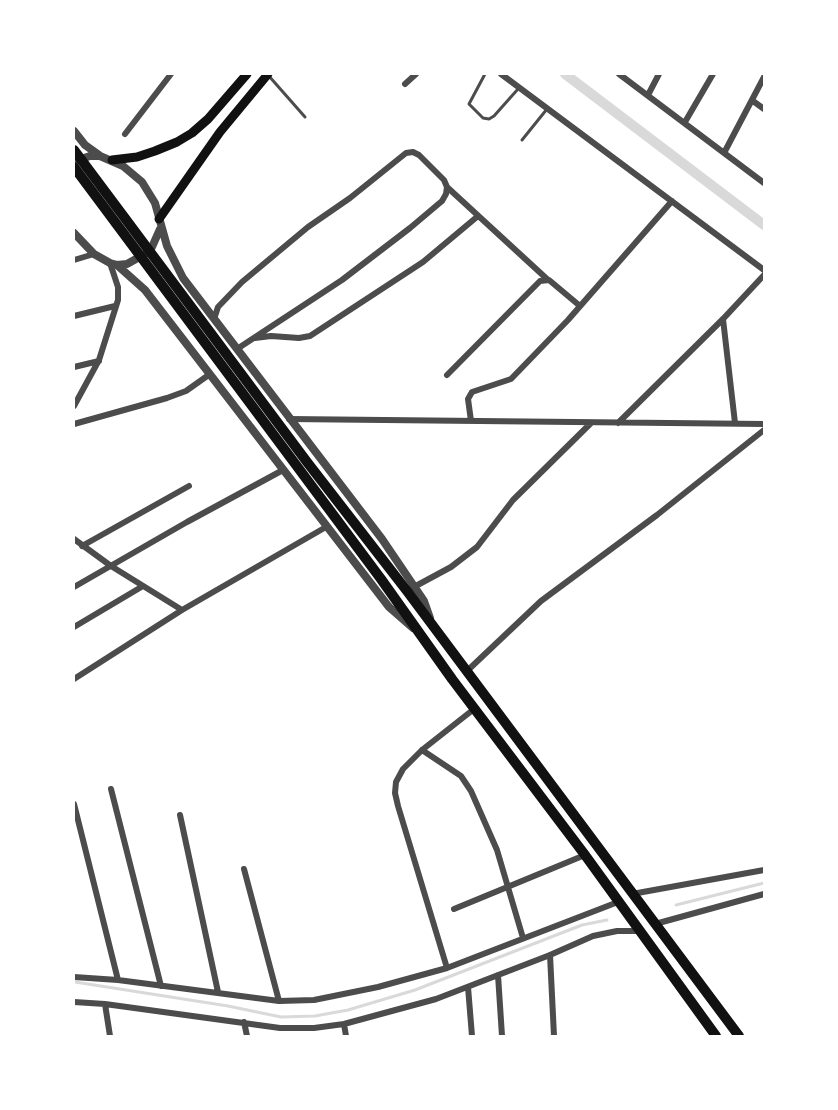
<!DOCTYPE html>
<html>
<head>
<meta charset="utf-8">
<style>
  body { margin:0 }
  #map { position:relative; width:838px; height:1110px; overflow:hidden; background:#fff; font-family:"Archivo Narrow",sans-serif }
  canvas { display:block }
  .frame { position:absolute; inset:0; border:75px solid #fff; pointer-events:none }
</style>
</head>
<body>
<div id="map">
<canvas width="838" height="1110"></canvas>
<div class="frame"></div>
</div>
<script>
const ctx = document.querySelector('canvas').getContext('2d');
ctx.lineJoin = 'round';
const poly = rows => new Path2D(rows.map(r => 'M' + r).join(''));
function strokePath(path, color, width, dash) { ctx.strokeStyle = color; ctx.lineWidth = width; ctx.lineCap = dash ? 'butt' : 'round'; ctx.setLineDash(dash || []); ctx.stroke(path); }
strokePath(poly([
  [676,905,764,883],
  [75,982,228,1006,281,1017,315,1016,348,1010,415,990,582,925,607,920]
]), '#d9d9d9', 3);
strokePath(poly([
  [565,74,764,225]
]), '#d9d9d9', 10);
strokePath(poly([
  [485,74,469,104,483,118,489,119,494,116,518,89],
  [268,75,305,117],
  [522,140,547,109]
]), '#4c4c4c', 3);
strokePath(poly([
  [501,74,764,270],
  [619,74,764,183],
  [405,84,416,74],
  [648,95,659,74],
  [753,101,764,109],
  [685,122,713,74],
  [125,134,171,74],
  [724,153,764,77],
  [447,187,547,279],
  [74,260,94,254],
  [74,316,115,306],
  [214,319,218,307,242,282,308,227,350,198,406,153,413,152,419,155,444,180,447,187,446,194,442,201,410,228,342,280,237,349],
  [723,319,735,423],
  [255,338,271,336,299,338,310,336,423,262,478,216],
  [74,367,99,361],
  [447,375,540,281,549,280,580,306],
  [74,406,99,360,118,300,118,287,110,263],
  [289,419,764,424],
  [471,421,468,399,472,392,511,379,568,320,672,201],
  [618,423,723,319,764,275],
  [74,424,167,398,186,391,210,374],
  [74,539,111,566,182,610],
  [82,546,189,486],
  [74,587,187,522,283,470],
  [412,588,451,567,477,547,513,500,591,423],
  [74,627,143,586],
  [467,671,541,601,657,515,764,430],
  [74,679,182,610,326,527],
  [422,750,461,776,471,791,497,850,523,938],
  [111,789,161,986],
  [74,804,118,980],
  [180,815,218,992],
  [244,869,279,1001],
  [632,894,764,870],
  [454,909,585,855],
  [655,924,764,894],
  [550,955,554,1036],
  [447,968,398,806,395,793,396,782,403,769,422,750,474,709],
  [498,975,502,1036],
  [74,977,118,980,279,1001,314,1000,378,987,447,968,618,902],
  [468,987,472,1036],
  [74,1002,105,1004,280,1028,314,1028,344,1024,436,999,550,955,593,936,617,931,639,931],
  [105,1004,110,1036],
  [244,1022,247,1036],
  [344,1024,346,1036]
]), '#4c4c4c', 6);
strokePath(poly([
  [74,131,85,145,99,155],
  [78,160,90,156,100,156,123,166,142,182,155,203,167,246,183,278,382,539,424,601,430,618],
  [74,233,94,254,110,263,117,265,127,264,145,254,152,247,160,229],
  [117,265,145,290,389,607,413,628]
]), '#4c4c4c', 8);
strokePath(poly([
  [112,160,137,157,155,151,177,142,192,133,208,119,247,74],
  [159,219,220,132,268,74]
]), '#111', 9);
strokePath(poly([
  [74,150,307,462,407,591,739,1036],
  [74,167,381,579,452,679,585,855,716,1036]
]), '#111', 10);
</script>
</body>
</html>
